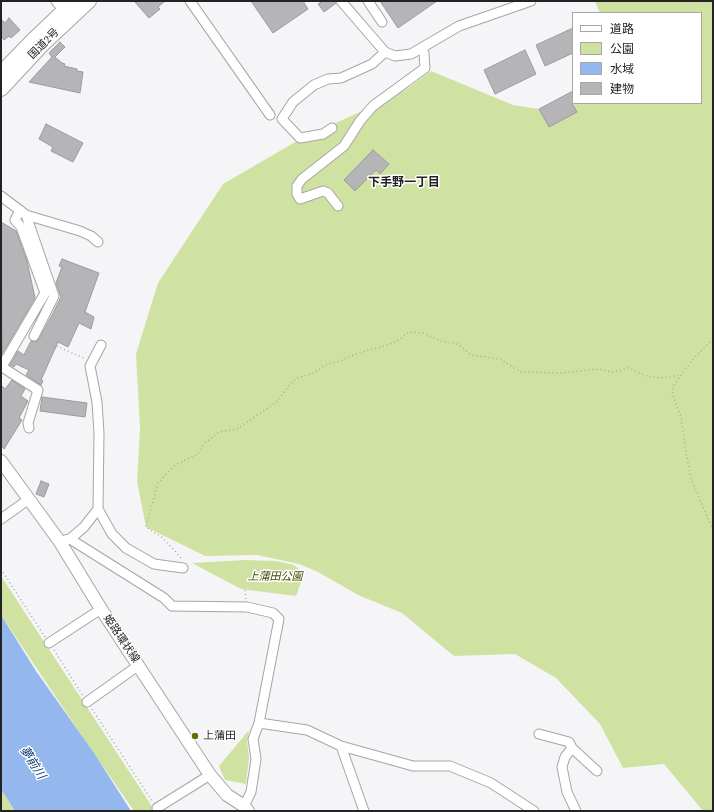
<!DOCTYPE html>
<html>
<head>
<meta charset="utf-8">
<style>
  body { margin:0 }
  #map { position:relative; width:714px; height:812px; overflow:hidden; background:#f5f5f8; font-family:"Source Serif 4","Noto Sans JP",serif }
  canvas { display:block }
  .frame { position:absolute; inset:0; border:2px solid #232325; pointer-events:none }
  .legend { position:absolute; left:572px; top:12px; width:130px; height:92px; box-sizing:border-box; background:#fff; border:1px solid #a7a7a8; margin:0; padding:5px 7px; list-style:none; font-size:12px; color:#232325 }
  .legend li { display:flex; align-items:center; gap:8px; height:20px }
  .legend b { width:20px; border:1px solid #a7a7a8 }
</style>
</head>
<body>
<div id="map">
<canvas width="714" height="812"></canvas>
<div class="frame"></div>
<ul class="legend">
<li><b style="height:5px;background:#fff"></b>道路</li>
<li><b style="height:11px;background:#d0e2a1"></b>公園</li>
<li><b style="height:11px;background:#94b8ee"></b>水域</li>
<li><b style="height:11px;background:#b5b5b8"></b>建物</li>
</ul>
</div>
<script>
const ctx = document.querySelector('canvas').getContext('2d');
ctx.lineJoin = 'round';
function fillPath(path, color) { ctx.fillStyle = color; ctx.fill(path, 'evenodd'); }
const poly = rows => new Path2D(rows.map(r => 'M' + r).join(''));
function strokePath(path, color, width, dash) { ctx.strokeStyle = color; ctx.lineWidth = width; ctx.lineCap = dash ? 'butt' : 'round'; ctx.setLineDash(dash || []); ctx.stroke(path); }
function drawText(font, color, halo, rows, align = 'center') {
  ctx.font = font + ' "Source Serif 4","Noto Sans JP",serif'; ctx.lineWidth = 3; ctx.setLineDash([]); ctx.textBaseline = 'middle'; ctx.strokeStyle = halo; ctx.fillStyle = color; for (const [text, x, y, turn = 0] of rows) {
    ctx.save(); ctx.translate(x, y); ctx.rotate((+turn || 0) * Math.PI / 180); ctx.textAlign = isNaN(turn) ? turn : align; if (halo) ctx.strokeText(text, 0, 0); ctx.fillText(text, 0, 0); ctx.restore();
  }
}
fillPath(poly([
  [595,1,713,1,713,811,703,811,664,764,623,768,600,724,556,678,515,654,454,656,402,613,358,595,318,572,299,564,257,555,205,556,146,527,137,481,140,428,136,354,158,283,223,184,297,141,366,109,390,99,411,86,431,71,513,105,566,113,576,103,701,103,701,13,600,13],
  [245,560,276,561,294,565,304,574,296,596,241,589,192,563],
  [1,576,155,811,134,811,88,745,1,615],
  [249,730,247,740,249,758,246,784,225,780,219,766],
  [1,789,3,792,15,811,1,811]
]), '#d0e2a1');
fillPath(poly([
  [1,615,36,671,94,753,131,811,15,811,1,789]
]), '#94b8ee');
const building = poly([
  [134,1,165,1,158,7,160,9,149,18,134,1],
  [251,1,303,1,308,9,273,33,251,1],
  [323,1,335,1,336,3,324,12,318,4,323,1],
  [380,1,437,1,398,28,380,1],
  [9,18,20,30,11,38,9,36,4,40,1,36,1,19,5,23,9,18],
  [573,28,573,53,545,66,536,45,573,28],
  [60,42,65,47,55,57,62,63,65,64,64,66,77,69,77,71,83,72,80,93,29,82,52,57,49,53,60,42],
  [525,50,536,74,495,94,484,70,525,50],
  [573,91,573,105,577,112,549,127,539,109,573,91],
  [46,124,83,143,73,162,51,151,53,147,39,139,46,124],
  [373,150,389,164,380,174,376,170,355,191,344,180,373,150],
  [1,222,16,231,27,261,35,298,2,354,1,222],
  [62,259,99,273,85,312,94,317,91,329,79,323,68,347,58,342,41,380,43,381,41,385,26,375,29,370,16,364,14,367,10,365,18,351,24,355,31,341,36,342,39,339,51,317,61,297,56,283,62,267,59,266,62,259],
  [12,380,25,389,21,396,28,401,19,418,22,420,4,449,1,445,1,385,5,389,12,380],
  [42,397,87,403,85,417,40,411,42,397],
  [41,481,49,484,44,497,36,494,41,481]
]);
fillPath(building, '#b5b5b8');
strokePath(building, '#9b9b9e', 1);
const minor = poly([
  [56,1,63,10],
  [190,1,270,115],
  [341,1,385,52,395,56,411,54,459,26,531,1],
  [368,1,382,22],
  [332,128,323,134,300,138,282,119,293,102,314,85,328,79,341,78,372,64,385,52],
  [1,196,26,215,80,231,91,236,98,242],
  [338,206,328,193,323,191,300,199,297,194,297,186,302,179,344,146,360,121,373,106,425,68,424,53,422,48],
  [26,215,54,296,34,336],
  [2,367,38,390,28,423,29,428],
  [1,368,45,293,21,227,15,220,20,210],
  [98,509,112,534,126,548,154,564,183,568],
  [1,519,29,499],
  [70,539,164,598,172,606,247,607,273,613,279,619,259,723,253,739,256,759,251,792,244,806],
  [65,540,70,539,84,527,98,509,99,433,97,402,90,366,101,345],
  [49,643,101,609],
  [87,702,139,665],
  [259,723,307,730,341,746,413,766,450,766,491,783,534,811],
  [539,734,569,742,572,748],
  [341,746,364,811],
  [157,808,210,775],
  [576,811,567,792,562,767,565,757,572,748,597,771]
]);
const major = poly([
  [1,461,60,542,101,609,210,775,227,795,244,806,248,811]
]);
const highway = poly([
  [1,73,33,40,74,1],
  [1,89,42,45,89,1]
]);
strokePath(minor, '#a5a5a8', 11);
strokePath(major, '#a5a5a8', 14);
strokePath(highway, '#a5a5a8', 16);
strokePath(poly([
  [713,339,693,359,674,385,672,392,681,417,686,452,691,479,713,530],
  [42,340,84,358],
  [181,558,163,538,146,527,158,483,175,465,198,454,205,443,219,432,237,429,278,401,289,385,297,378,314,373,325,365,340,361,361,352,378,348,396,342,409,332,423,333,440,341,458,344,471,355,500,359,521,372,560,373,599,369,613,372,628,368,647,376,663,378,681,375],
  [1,569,45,637],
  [245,590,246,599],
  [54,650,83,696],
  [92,709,152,801]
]), '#a9a9ac', 1.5, [1, 3]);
strokePath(minor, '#fff', 9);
strokePath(major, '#fff', 12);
strokePath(highway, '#fff', 14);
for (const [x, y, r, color] of [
  [195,736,4,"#6d6800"]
]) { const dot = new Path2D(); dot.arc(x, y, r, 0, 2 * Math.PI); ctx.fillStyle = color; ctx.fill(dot); strokePath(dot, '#fff', 1.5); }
drawText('11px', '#232325', '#fff', [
  ["国道2号",44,44,-45],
  ["姫路環状線",121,639,56]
]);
drawText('italic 11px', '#3f4c00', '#fff', [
  ["上蒲田公園",275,577]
]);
drawText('11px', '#232325', '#fff', [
  ["上蒲田",203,736]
], 'left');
drawText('bold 12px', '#232325', '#fff', [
  ["下手野一丁目",404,183]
]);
drawText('italic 12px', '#063473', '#fff', [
  ["夢前川",32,763,57]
]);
</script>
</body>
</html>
